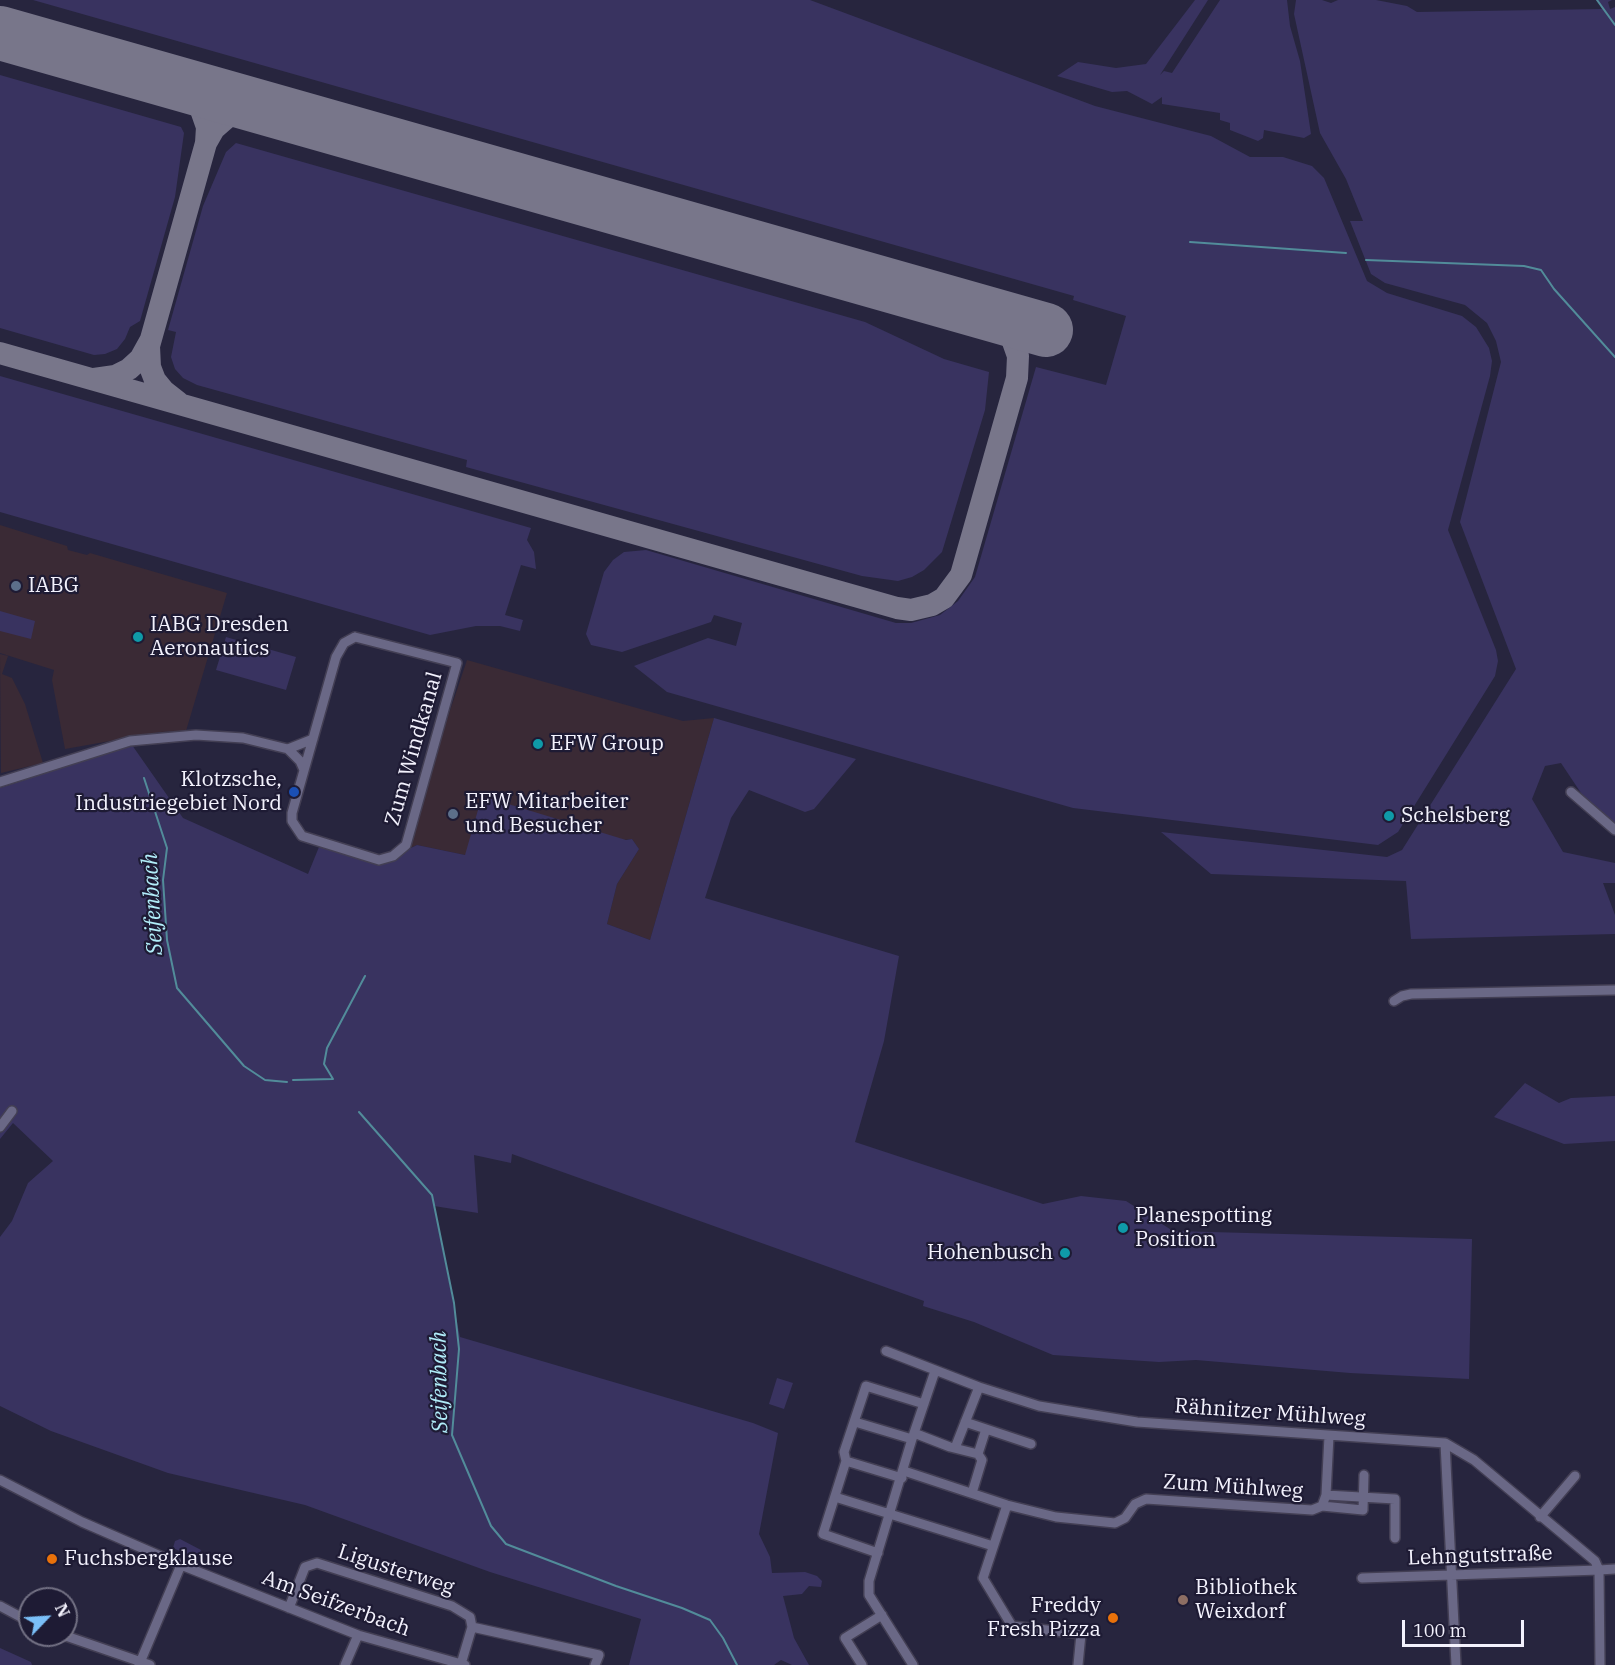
<!DOCTYPE html>
<html>
<head>
<meta charset="utf-8">
<style>
  body { margin:0 }
  #map { position:relative; width:1615px; height:1665px; overflow:hidden; background:#27253e; font-family:"IBM Plex Serif",serif }
  canvas { display:block }
  .north { position:absolute; left:18px; top:1587px; width:60px; height:60px; box-sizing:border-box; background:#1e1b34; border:2px solid #737184; border-radius:50%; rotate:65deg; font-size:16px; font-weight:700; line-height:24px; text-align:center; color:#f3f2fd }
  .north::after { content:''; display:block; margin:auto; width:21px; height:27px; background:#7abff8; clip-path:polygon(50% 0,100% 100%,50% 72%,0 100%) }
  .scale { position:absolute; left:1402px; top:1620px; width:122px; height:27px; box-sizing:border-box; border:3px solid #f3f2fd; border-top:0; padding-left:8px; font-size:18px; line-height:21px; white-space:nowrap; color:#f3f2fd; -webkit-text-stroke:4px #1e1b34; paint-order:stroke }
</style>
</head>
<body>
<div id="map">
<canvas width="1615" height="1665"></canvas>
<div class="north">N</div>
<div class="scale">100 m</div>
</div>
<script>
const ctx = document.querySelector('canvas').getContext('2d');
ctx.lineJoin = 'round';
function fillPath(path, color) { ctx.fillStyle = color; ctx.fill(path, 'evenodd'); }
const poly = rows => new Path2D(rows.map(r => 'M' + r).join(''));
function strokePath(path, color, width, dash) { ctx.strokeStyle = color; ctx.lineWidth = width; ctx.lineCap = dash ? 'butt' : 'round'; ctx.setLineDash(dash || []); ctx.stroke(path); }
function drawText(font, color, halo, rows, align = 'center') {
  ctx.font = font + ' "IBM Plex Serif",serif'; ctx.lineWidth = 4.5; ctx.setLineDash([]); ctx.textBaseline = 'middle'; ctx.strokeStyle = halo; ctx.fillStyle = color; for (const [text, x, y, turn = 0] of rows) {
    ctx.save(); ctx.translate(x, y); ctx.rotate((+turn || 0) * Math.PI / 180); ctx.textAlign = isNaN(turn) ? turn : align; if (halo) ctx.strokeText(text, 0, 0); ctx.fillText(text, 0, 0); ctx.restore();
  }
}
fillPath(poly([
  [0,525,67,546,68,550,87,555,90,553,227,593,186,731,161,732,65,749,52,680,54,670,0,653],
  [0,654,8,656,2,674,12,678,25,704,43,763,1,773],
  [467,660,683,721,714,718,650,940,607,924,617,884,639,849,632,839,465,855,417,845,410,848,428,776]
]), '#3a2a35');
fillPath(poly([
  [33,0,810,0,1095,106,1211,136,1250,157,1283,157,1312,166,1324,178,1367,281,1387,293,1462,316,1476,327,1489,348,1492,361,1490,376,1448,530,1496,650,1498,661,1495,676,1398,832,1378,845,1073,808,667,692,634,666,708,638,736,646,742,623,714,615,711,622,622,652,591,645,586,634,604,572,613,560,624,552,646,550,896,623,911,623,940,615,958,601,975,577,1036,367,1106,385,1126,316,1073,300,1074,296],
  [1195,0,1208,0,1160,75,1164,71,1172,73,1220,0,1287,0,1290,26,1300,61,1311,134,1304,138,1264,130,1263,138,1258,141,1230,130,1230,123,1220,120,1220,113,1162,104,1162,97,1152,104,1127,91,1112,92,1057,76,1078,62,1116,68,1146,64],
  [1322,0,1331,3,1338,0,1376,0,1407,6,1417,12,1602,9,1597,0,1612,0,1608,2,1610,9,1615,7,1615,826,1587,802,1561,763,1545,766,1532,799,1563,852,1615,863,1615,883,1603,883,1615,915,1615,934,1411,939,1406,881,1211,874,1161,832,1387,857,1402,850,1516,669,1460,522,1501,362,1496,341,1487,323,1465,305,1385,283,1371,274,1350,221,1363,221,1346,179,1320,133,1294,14,1296,0],
  [0,75,181,127,184,133,175,197,140,321,130,327,125,339,117,349,105,354,94,355,0,328],
  [236,143,865,322,944,359,989,372,985,410,942,552,924,570,912,577,898,581,862,576,466,467,467,460,197,385,183,378,175,369,171,357,176,332,168,330,203,206,226,152],
  [0,376,531,528,527,540,534,552,536,569,521,565,505,615,523,620,520,631,500,626,476,626,430,635,0,512],
  [0,611,35,621,31,639,0,631],
  [226,637,296,657,286,690,216,670],
  [714,718,856,759,814,809,805,812,749,790,731,818,705,898,899,956,884,1041,855,1142,1043,1204,1081,1196,1126,1201,1173,1231,1472,1239,1469,1379,1350,1373,1196,1360,1159,1362,1053,1355,974,1322,923,1306,924,1301,512,1154,511,1163,474,1155,478,1213,434,1206,460,1337,753,1423,778,1433,759,1534,770,1557,772,1573,805,1572,817,1576,822,1581,821,1587,809,1586,802,1594,783,1596,794,1638,809,1665,792,1665,781,1660,774,1665,629,1665,641,1619,490,1572,305,1505,168,1473,51,1431,0,1406,0,1237,12,1221,28,1183,53,1161,13,1123,0,1139,0,788,132,745,183,818,308,874,319,847,378,864,417,845,465,855,482,796,626,840,632,839,639,849,617,884,607,924,650,940],
  [1525,1083,1559,1103,1571,1098,1615,1096,1615,1141,1564,1144,1494,1117],
  [777,1378,793,1383,784,1409,769,1404],
  [180,1539,201,1550,196,1564,182,1558,184,1553,173,1548,175,1541],
  [0,1648,31,1662,32,1665,0,1665]
]), '#393360');
strokePath(poly([
  [1597,0,1615,25],
  [1190,242,1346,253],
  [1366,260,1524,266,1541,270,1554,289,1615,357],
  [144,778,167,848,163,880,167,940,177,988,244,1066,265,1080,287,1082],
  [293,1080,333,1079,324,1064,327,1048,365,976],
  [359,1112,432,1195,454,1303,459,1349,452,1435,491,1526,506,1544,616,1586,682,1608,710,1620,723,1638,737,1665]
]), '#528c9a', 2);
strokePath(poly([
  [170,81,187,91,200,107,207,127,206,143],
  [0,353,897,608,911,610,932,605,944,598,961,575,1017,378,1018,356,1012,339,998,321,981,312],
  [94,379,115,376,129,369,140,359,150,341],
  [178,402,164,391,155,380,150,367,149,346,206,143,214,129,230,115,250,109,269,109]
]), '#78768a', 22);
strokePath(poly([
  [0,33,1046,330]
]), '#78768a', 54);
const minor = poly([
  [355,637,457,663,406,845,393,856,379,860,302,836,292,821,292,813,336,657,344,643,355,637],
  [288,749,313,739],
  [0,782,130,741,196,735,243,738,288,749,300,761,304,770],
  [1571,792,1615,830],
  [1394,1001,1402,996,1411,994,1615,990],
  [0,1127,12,1111],
  [886,1351,979,1387,1039,1406,1137,1422,1445,1443,1474,1460,1595,1561,1599,1570,1615,1569],
  [855,1422,912,1439],
  [965,1422,1031,1444],
  [914,1433,950,1447,978,1454],
  [1445,1443,1456,1665],
  [955,1448,979,1387],
  [846,1461,902,1478],
  [904,1471,1007,1505,1056,1517,1115,1523,1125,1518,1135,1504,1146,1499,1312,1510,1322,1506,1326,1495,1329,1436],
  [0,1480,82,1522,181,1565,358,1635,465,1665],
  [972,1493,982,1460,978,1454,986,1429],
  [1326,1495,1395,1499,1395,1538],
  [835,1497,993,1546],
  [1007,1505,983,1578,1012,1626,1081,1634,1078,1665],
  [1322,1506,1363,1510,1364,1475],
  [1540,1517,1575,1476],
  [878,1553,823,1534,846,1461,844,1452,866,1386,924,1404],
  [1362,1578,1599,1570,1600,1665],
  [0,1606,30,1622],
  [289,1608,305,1567,317,1563,452,1606,470,1617,472,1627,461,1664],
  [472,1627,599,1655,595,1665],
  [63,1635,150,1665],
  [139,1665,181,1565],
  [345,1665,358,1635],
  [862,1665,845,1638,882,1615],
  [913,1665,869,1595,869,1581,912,1439,935,1371]
]);
strokePath(minor, '#433f54', 12);
strokePath(minor, '#6a6886', 9);
for (const [x, y, r, color] of [
  [16,586,6,"#5c6f8a"],
  [138,637,6,"#0f9aa8"],
  [538,744,6,"#0f9aa8"],
  [294,792,6,"#1a4fb4"],
  [453,814,6,"#5c6f8a"],
  [1389,816,6,"#0f9aa8"],
  [1123,1228,6,"#0f9aa8"],
  [1065,1253,6,"#0f9aa8"],
  [52,1559,6,"#e8710a"],
  [1183,1600,6,"#8d6e63"],
  [1113,1618,6,"#e8710a"]
]) { const dot = new Path2D(); dot.arc(x, y, r, 0, 2 * Math.PI); ctx.fillStyle = color; ctx.fill(dot); strokePath(dot, '#1e1b34', 2); }
drawText('21px', '#f3f2fd', '#1e1b34', [
  ["IABG",28,586],
  ["IABG Dresden",150,625],
  ["Aeronautics",150,649],
  ["EFW Group",550,744],
  ["Klotzsche,",282,780,"right"],
  ["Industriegebiet Nord",282,804,"right"],
  ["EFW Mitarbeiter",465,802],
  ["und Besucher",465,826],
  ["Schelsberg",1401,816],
  ["Planespotting",1135,1216],
  ["Position",1135,1240],
  ["Hohenbusch",1053,1253,"right"],
  ["Fuchsbergklause",64,1559],
  ["Bibliothek",1195,1588],
  ["Weixdorf",1195,1612],
  ["Freddy",1101,1606,"right"],
  ["Fresh Pizza",1101,1630,"right"]
], 'left');
drawText('21px', '#f3f2fd', '#1e1b34', [
  ["Zum Windkanal",414,749,-74],
  ["Rähnitzer Mühlweg",1270,1413,4],
  ["Zum Mühlweg",1233,1487,4],
  ["Lehngutstraße",1480,1556,-2],
  ["Ligusterweg",396,1570,18],
  ["Am Seifzerbach",336,1604,20]
]);
drawText('italic 22px', '#b1edf9', '#1e1b34', [
  ["Seifenbach",153,904,-93],
  ["Seifenbach",440,1382,-91]
]);
</script>
</body>
</html>
